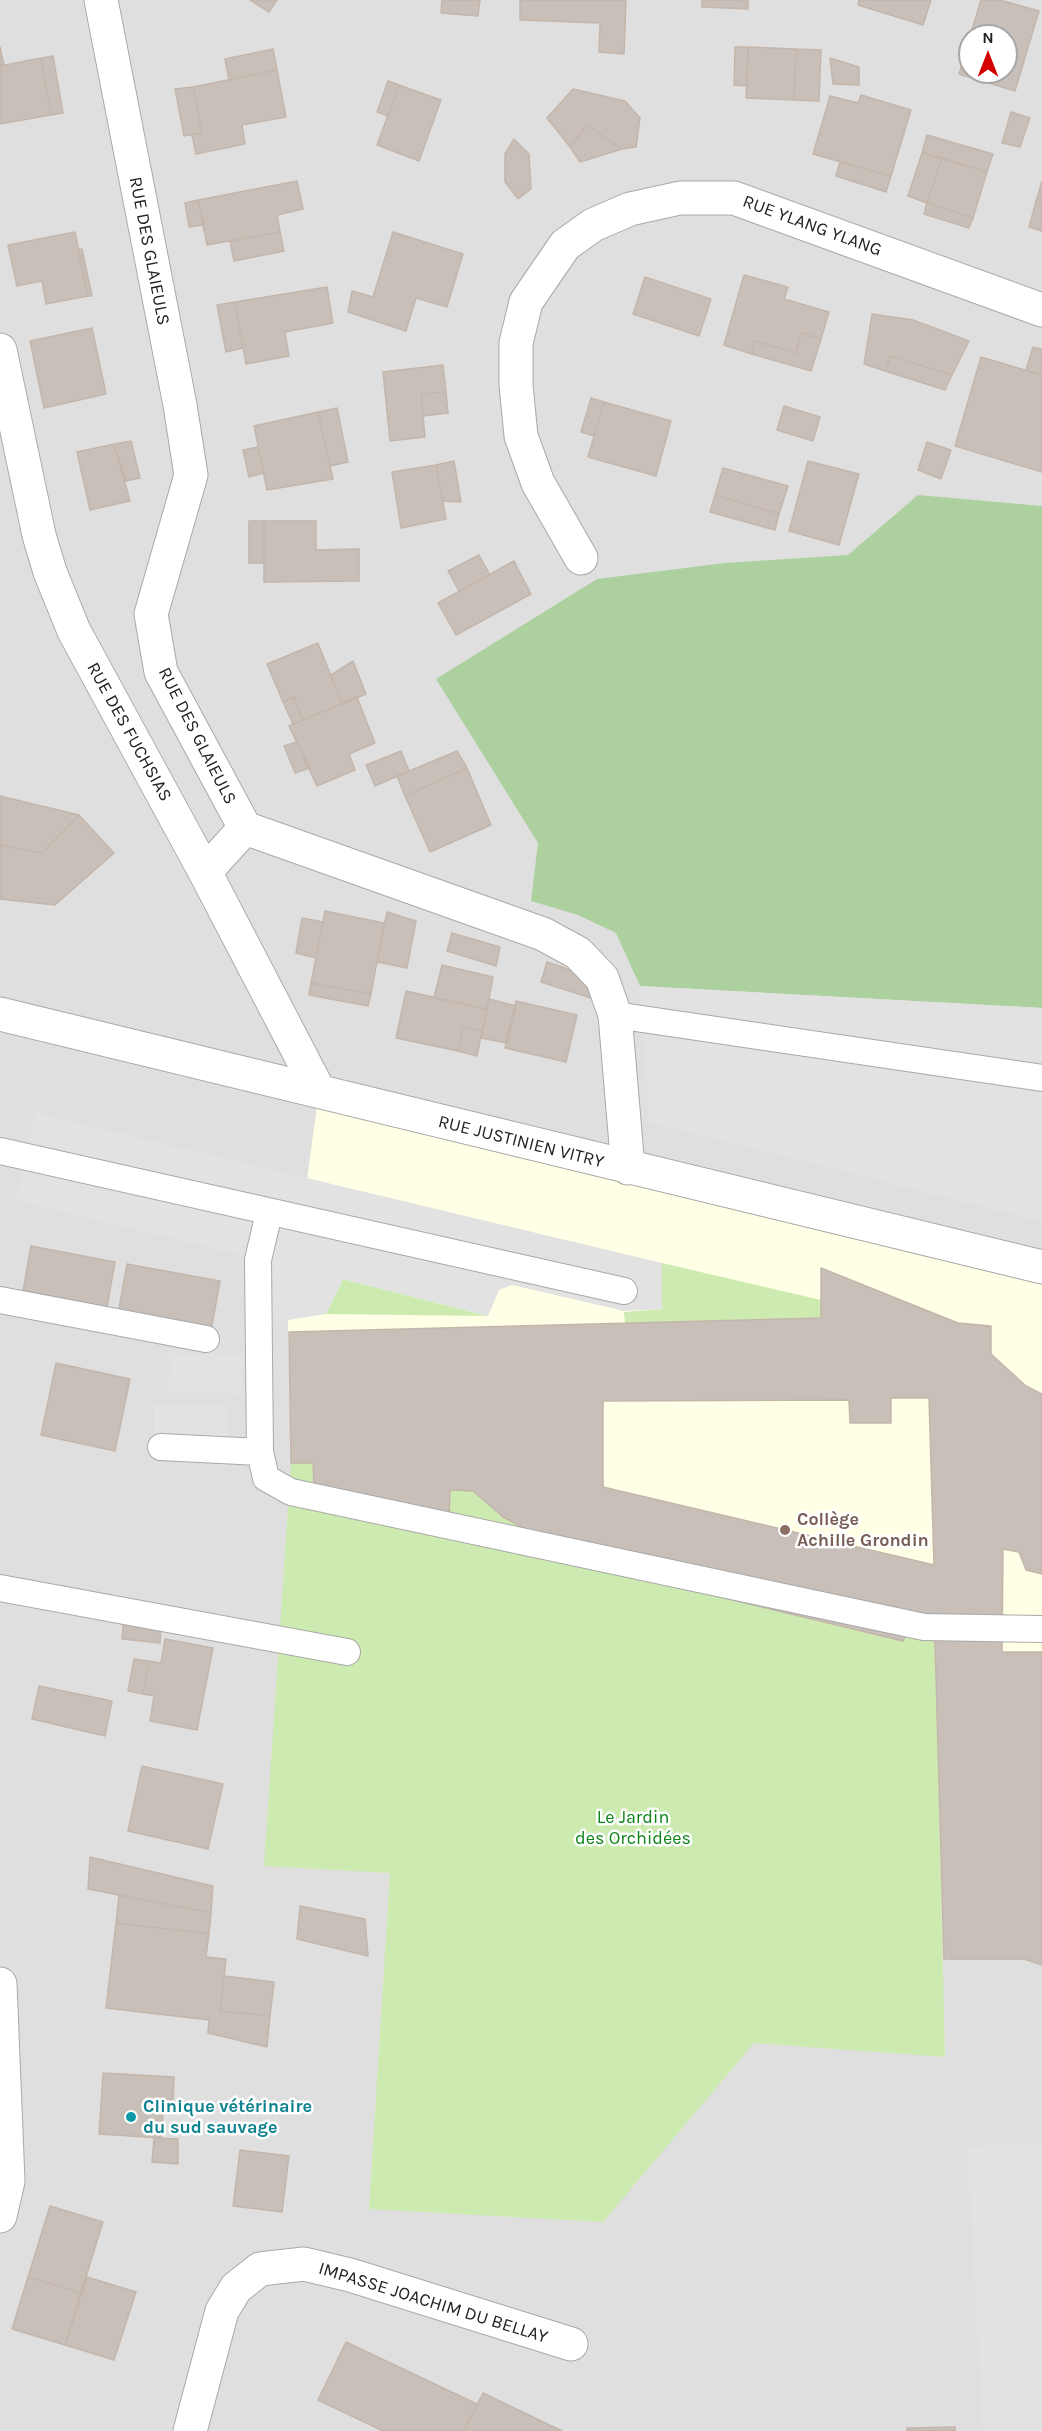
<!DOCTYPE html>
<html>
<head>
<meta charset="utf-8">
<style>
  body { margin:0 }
  #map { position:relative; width:1042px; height:2431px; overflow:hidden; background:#f2efe9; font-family:Karla,sans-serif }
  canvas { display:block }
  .north { position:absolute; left:958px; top:24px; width:60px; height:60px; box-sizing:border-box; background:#fff; border:2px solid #a7a7a7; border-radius:50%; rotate:0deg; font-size:16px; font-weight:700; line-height:24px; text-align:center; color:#222 }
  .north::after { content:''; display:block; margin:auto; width:21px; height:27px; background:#d40000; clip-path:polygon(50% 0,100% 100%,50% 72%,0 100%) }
</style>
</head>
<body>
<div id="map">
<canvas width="1042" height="2431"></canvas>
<div class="north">N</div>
</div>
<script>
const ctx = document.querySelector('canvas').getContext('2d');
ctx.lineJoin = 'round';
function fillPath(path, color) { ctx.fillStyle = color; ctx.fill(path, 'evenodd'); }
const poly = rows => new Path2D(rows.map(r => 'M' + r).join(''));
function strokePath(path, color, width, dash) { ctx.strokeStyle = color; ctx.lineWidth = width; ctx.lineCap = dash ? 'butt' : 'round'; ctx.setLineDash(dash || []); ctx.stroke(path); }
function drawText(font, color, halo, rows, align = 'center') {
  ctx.font = font + ' Karla,sans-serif'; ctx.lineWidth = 5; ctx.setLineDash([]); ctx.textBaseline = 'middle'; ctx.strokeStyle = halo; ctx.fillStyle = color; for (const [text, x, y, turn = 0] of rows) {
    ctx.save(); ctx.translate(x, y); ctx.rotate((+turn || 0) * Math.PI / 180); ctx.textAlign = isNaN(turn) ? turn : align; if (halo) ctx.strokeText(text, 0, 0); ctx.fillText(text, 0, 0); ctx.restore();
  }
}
fillPath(poly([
  [0,0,1042,0,1042,2431,0,2431],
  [970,36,1006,36,1006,72,970,72]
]), '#e0dfdf');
fillPath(poly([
  [319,1091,1042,1267,1042,1965,1024,1959,944,1959,935,1641,908,1632,903,1641,600,1568,503,1517,473,1491,449,1519,314,1485,313,1463,291,1463,288,1320]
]), '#ffffe5');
fillPath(poly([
  [662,1263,821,1300,821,1318,625,1323,624,1312,662,1309],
  [343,1279,488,1316,326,1314],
  [291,1463,313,1463,314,1485,449,1519,450,1490,473,1491,503,1517,547,1541,903,1641,907,1632,935,1641,945,2057,754,2043,603,2222,369,2209,390,1873,264,1866]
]), '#cdebb0');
fillPath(poly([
  [918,495,1042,506,1042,1008,640,986,616,933,578,915,531,901,538,843,436,679,597,579,725,563,848,555]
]), '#add19e');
fillPath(poly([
  [640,986,1042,1008,1042,1222,649,1122],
  [35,1113,662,1263,662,1309,624,1311,512,1285,499,1290,488,1316,343,1279,326,1314,288,1320,247,1320,245,1256,15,1200],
  [170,1354,242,1355,242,1394,169,1392],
  [154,1405,227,1406,226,1438,154,1437],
  [1042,2144,1042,2431,983,2431,967,2146]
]), '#e2e2e2');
const building = poly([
  [250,0,277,0,269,12,250,0],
  [442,0,480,0,478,16,441,13,442,0],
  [520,0,626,0,624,54,599,52,600,23,520,20,520,0],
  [702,0,748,0,748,9,702,7,702,0],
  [859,0,931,0,923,25,858,5,859,0],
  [981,0,1000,0,1039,11,1015,91,959,74,970,37,970,72,1006,72,1006,36,970,36,981,0],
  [0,47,4,65,0,66,0,47],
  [735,47,748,47,747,86,734,85,735,47],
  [748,47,796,49,794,100,746,98,748,47],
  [273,49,277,70,229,80,225,59,273,49],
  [796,49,821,50,819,101,794,100,796,49],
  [53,56,63,113,51,115,41,58,53,56],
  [41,58,51,115,0,124,0,66,41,58],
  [830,58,859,67,859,85,833,84,830,58],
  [277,70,286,117,242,125,245,144,196,154,192,135,202,133,193,87,277,70],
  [388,81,399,85,388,116,377,112,388,81],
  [399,85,441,100,419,161,377,145,399,85],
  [193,87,202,133,184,136,175,89,193,87],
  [573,89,625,101,640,118,636,147,622,149,587,125,570,147,547,118,573,89],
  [861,95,911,110,891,176,813,154,830,96,858,103,861,95],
  [1011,112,1030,118,1020,147,1002,143,1011,112],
  [587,125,622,149,580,162,570,147,587,125],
  [927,135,993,154,987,172,922,153,927,135],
  [514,139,529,154,531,189,518,199,505,182,505,154,514,139],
  [922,153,942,158,927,203,908,196,922,153],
  [942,158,987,172,973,218,927,203,942,158],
  [840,162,891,176,886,192,836,176,840,162],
  [297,181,303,209,277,215,280,232,207,245,198,200,297,181],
  [1042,181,1042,199,1037,198,1042,181],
  [1037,198,1042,199,1042,231,1029,227,1037,198],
  [198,200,204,225,189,227,185,203,198,200],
  [927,203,973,218,969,228,924,214,927,203],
  [75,232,88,296,46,304,42,281,17,286,8,245,75,232],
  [280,232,284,251,234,261,230,241,280,232],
  [393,232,463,254,447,307,416,298,406,331,348,312,352,291,373,297,393,232],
  [82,249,92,296,88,296,78,250,82,249],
  [744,275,788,287,784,299,829,312,821,339,801,333,796,353,755,341,752,354,724,345,744,275],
  [645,277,711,299,699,336,633,314,645,277],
  [327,287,333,323,285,332,289,356,246,364,235,302,327,287],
  [235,302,243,348,226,352,217,305,235,302],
  [872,314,913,320,969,341,952,375,891,356,885,371,864,364,872,314],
  [92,328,106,394,44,408,30,341,92,328],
  [801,333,821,339,811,371,752,354,755,341,796,353,801,333],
  [1033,347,1042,349,1042,375,1026,370,1033,347],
  [891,356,952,375,945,390,885,371,891,356],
  [981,357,1042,375,1042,472,955,446,981,357],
  [443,365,446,392,421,394,425,437,390,441,383,372,443,365],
  [446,392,448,413,423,416,421,394,446,392],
  [591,398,604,402,594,436,581,432,591,398],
  [604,402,671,421,656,476,588,457,604,402],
  [784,406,820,417,813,441,777,430,784,406],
  [337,408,348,462,330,466,318,412,337,408],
  [318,412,333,479,267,490,254,426,318,412],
  [131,441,140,478,126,481,114,444,131,441],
  [927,442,951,450,941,479,918,470,927,442],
  [114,444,130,501,90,510,77,452,114,444],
  [258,447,264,473,249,477,243,450,258,447],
  [454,461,461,502,443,501,436,465,454,461],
  [808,461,859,474,839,545,789,531,808,461],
  [436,465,446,519,401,528,392,472,436,465],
  [723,468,788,486,779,514,715,495,723,468],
  [715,495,779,514,775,530,710,512,715,495],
  [249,521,264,521,264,563,249,563,249,521],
  [264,521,316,521,316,550,359,549,359,581,264,582,264,521],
  [479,555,490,575,459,591,448,571,479,555],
  [514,561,531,594,456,635,438,603,514,561],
  [318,643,342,704,303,720,294,697,283,702,267,664,318,643],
  [353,661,366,694,342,704,331,675,353,661],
  [294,697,303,720,293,724,283,702,294,697],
  [357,697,375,743,349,754,355,770,317,786,289,726,357,697],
  [296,742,310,768,295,773,284,746,296,742],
  [401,751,409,771,375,786,366,765,401,751],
  [457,751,467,768,405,796,397,776,457,751],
  [467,768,491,825,430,852,405,796,467,768],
  [0,796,79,815,42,853,0,845,0,796],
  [79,815,114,853,55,905,0,899,0,845,42,853,79,815],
  [325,911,384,923,371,994,311,983,325,911],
  [387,912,416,921,407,968,377,962,387,912],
  [302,918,323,922,316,958,296,953,302,918],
  [452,933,500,947,496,966,447,951,452,933],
  [547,962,589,976,591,998,541,982,547,962],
  [442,965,493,977,487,1009,434,998,442,965],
  [311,983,371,994,368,1006,309,995,311,983],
  [406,991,487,1009,482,1031,463,1027,458,1051,396,1038,406,991],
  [489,999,516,1006,507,1043,481,1038,489,999],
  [516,1001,577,1015,566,1062,505,1048,516,1001],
  [463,1027,482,1031,477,1056,458,1051,463,1027],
  [31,1246,115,1262,107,1307,23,1291,31,1246],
  [127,1264,220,1281,211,1331,118,1314,127,1264],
  [821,1268,958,1323,991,1326,991,1354,1026,1386,1042,1394,1042,1574,1026,1570,1019,1552,1003,1549,1002,1652,1042,1652,1042,1965,1024,1959,944,1959,935,1641,907,1632,903,1641,600,1568,503,1517,473,1491,450,1490,449,1519,314,1485,313,1463,291,1463,289,1332,821,1318,821,1268],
  [891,1398,929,1398,934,1565,603,1487,603,1401,849,1400,850,1423,891,1423,891,1398],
  [56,1363,130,1379,115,1451,41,1435,56,1363],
  [124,1619,161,1626,160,1643,122,1639,124,1619],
  [165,1639,213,1648,197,1730,150,1721,154,1696,143,1694,149,1661,161,1663,165,1639],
  [134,1659,149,1661,143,1694,128,1691,134,1659],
  [39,1686,112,1701,105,1736,32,1719,39,1686],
  [142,1766,223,1784,208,1849,128,1831,142,1766],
  [90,1857,213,1886,211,1913,88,1889,90,1857],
  [119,1895,211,1913,209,1934,116,1923,119,1895],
  [300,1906,365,1919,368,1956,297,1939,300,1906],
  [116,1923,209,1934,206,1957,226,1959,220,2011,270,2016,267,2047,208,2033,209,2020,106,2008,116,1923],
  [224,1976,274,1982,270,2016,220,2011,224,1976],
  [103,2073,174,2077,173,2100,164,2100,161,2138,99,2134,103,2073],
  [154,2138,178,2139,178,2164,152,2162,154,2138],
  [240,2150,289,2156,282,2212,233,2206,240,2150],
  [50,2206,103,2222,81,2293,28,2277,50,2206],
  [28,2277,81,2293,65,2345,12,2329,28,2277],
  [87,2277,136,2292,114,2360,65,2345,87,2277],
  [346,2342,477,2404,464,2431,383,2431,318,2400,346,2342],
  [483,2393,562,2431,464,2431,483,2393],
  [955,2427,955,2431,907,2431,907,2428,955,2427]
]);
fillPath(building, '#c7bfb8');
strokePath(building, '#c4b6ab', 1.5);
const service = poly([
  [615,1015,1042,1078],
  [0,1151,624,1291],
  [269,1213,258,1260,260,1452,266,1478,291,1492,924,1627,1042,1629],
  [0,1300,206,1339],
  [161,1447,260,1452],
  [0,1588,347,1652]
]);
const minor = poly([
  [101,0,180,405,191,475,151,614,161,672,245,828,543,934,578,953,602,978,615,1015,628,1168],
  [0,350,39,535,50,572,74,631,205,872,319,1091],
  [581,558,538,483,521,436,516,385,516,343,526,302,565,245,593,225,630,209,680,198,734,198,1042,310],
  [205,872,245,828],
  [0,1014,1042,1267],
  [0,1984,8,2181,0,2216],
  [190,2431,222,2311,236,2288,260,2269,304,2264,350,2275,571,2344]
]);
strokePath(service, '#a9a9a9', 28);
strokePath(minor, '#a9a9a9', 35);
strokePath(service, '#fff', 26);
strokePath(minor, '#fff', 33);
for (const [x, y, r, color] of [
  [785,1530,6,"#8d6e63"],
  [131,2117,6,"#0f9aa8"]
]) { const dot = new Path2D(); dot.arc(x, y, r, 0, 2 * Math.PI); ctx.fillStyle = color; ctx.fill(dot); strokePath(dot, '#fff', 2); }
drawText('18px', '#222', '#fff', [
  ["RUE YLANG YLANG",812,226,20],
  ["RUE DES GLAIEULS",149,251,79],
  ["RUE DES FUCHSIAS",129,732,61],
  ["RUE DES GLAIEULS",197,736,63],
  ["RUE JUSTINIEN VITRY",521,1142,14],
  ["IMPASSE JOACHIM DU BELLAY",433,2303,17]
]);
drawText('bold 18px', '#785e54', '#fff', [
  ["Collège",797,1520],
  ["Achille Grondin",797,1541]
], 'left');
drawText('18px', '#0c8416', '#fff', [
  ["Le Jardin",633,1818],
  ["des Orchidées",633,1839]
]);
drawText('bold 18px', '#0d838f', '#fff', [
  ["Clinique vétérinaire",143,2107],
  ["du sud sauvage",143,2128]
], 'left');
</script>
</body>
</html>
